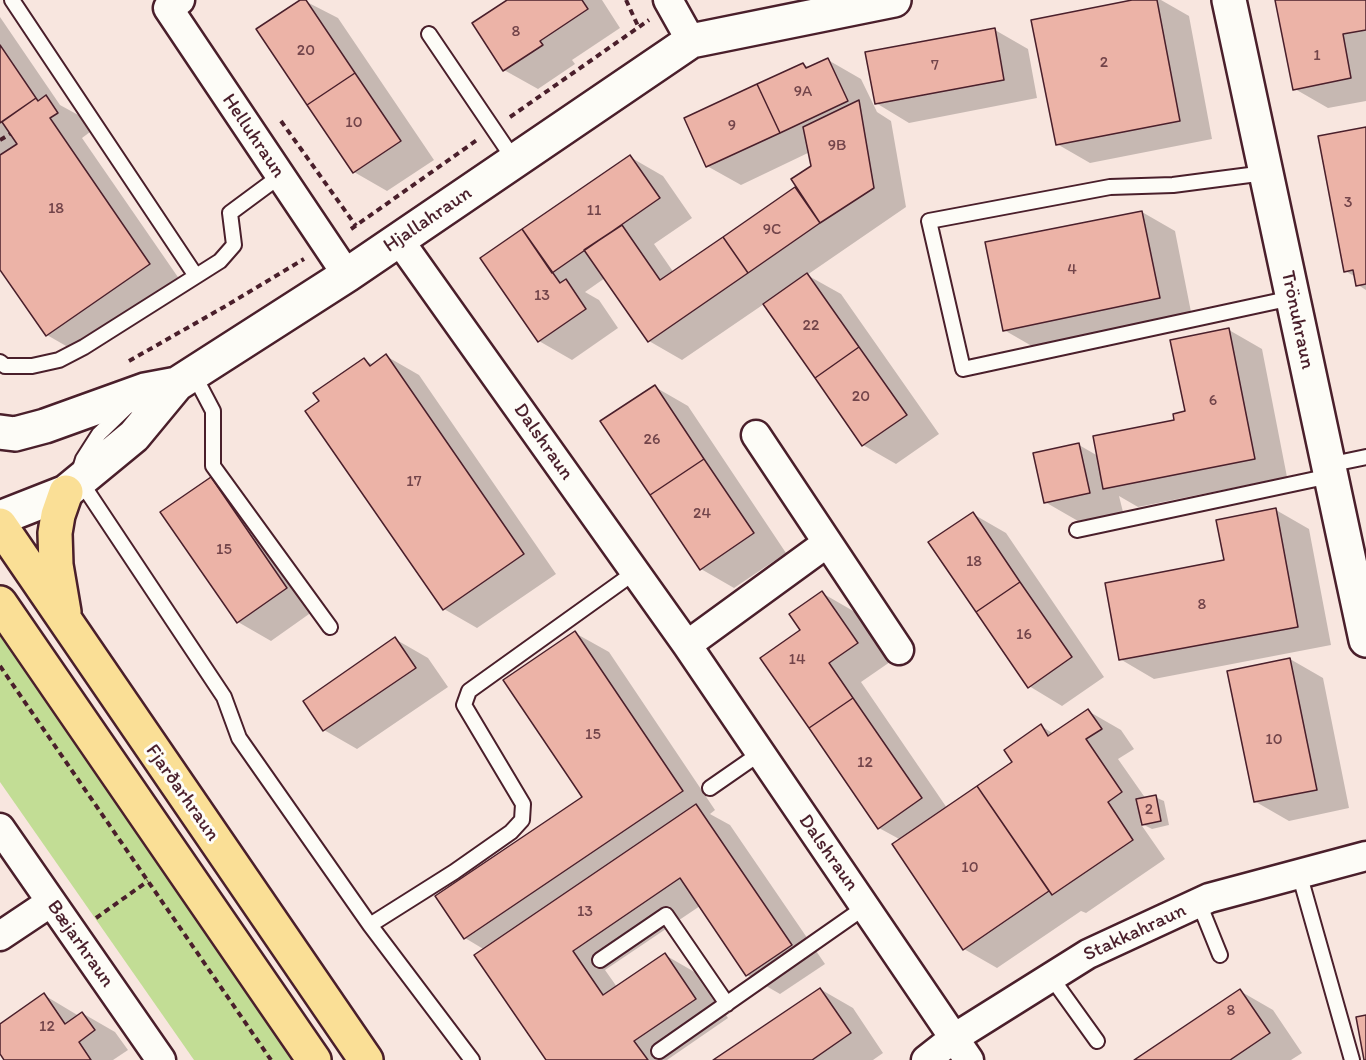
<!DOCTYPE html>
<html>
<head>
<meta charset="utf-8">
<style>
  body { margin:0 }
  canvas { display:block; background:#f8e6df }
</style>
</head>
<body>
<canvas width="1366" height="1060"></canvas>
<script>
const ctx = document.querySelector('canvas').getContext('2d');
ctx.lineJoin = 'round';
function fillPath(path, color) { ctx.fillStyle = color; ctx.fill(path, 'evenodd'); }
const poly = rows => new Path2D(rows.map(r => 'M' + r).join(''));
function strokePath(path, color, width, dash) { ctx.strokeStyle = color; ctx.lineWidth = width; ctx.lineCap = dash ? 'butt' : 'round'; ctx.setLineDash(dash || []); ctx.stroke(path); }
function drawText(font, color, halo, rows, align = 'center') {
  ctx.font = font + ' Itim,sans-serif'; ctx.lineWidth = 6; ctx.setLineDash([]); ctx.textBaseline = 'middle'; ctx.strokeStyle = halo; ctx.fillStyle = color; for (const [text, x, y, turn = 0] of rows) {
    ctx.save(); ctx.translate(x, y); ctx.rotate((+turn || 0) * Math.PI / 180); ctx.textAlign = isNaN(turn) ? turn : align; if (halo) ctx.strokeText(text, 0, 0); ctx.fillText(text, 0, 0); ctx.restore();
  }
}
fillPath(poly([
  [0,633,297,1060,194,1060,0,782]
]), '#c2dd95');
fillPath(poly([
  [303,0,338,18,434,160,387,191,354,172,258,30],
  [510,0,602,0,620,28,572,60,575,64,538,89,504,70],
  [1140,0,1161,0,1189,16,1212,139,1090,163,1057,144],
  [1277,0,1366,0,1366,101,1328,108,1295,89],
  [0,17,60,105,80,116,85,125,90,132,82,138,182,283,80,354,47,335,0,267],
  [995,30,1028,49,1037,98,909,123,876,103],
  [828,60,861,79,877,112,891,121,906,207,807,275,841,294,939,434,896,464,863,445,764,304,682,360,649,341,605,278,585,292,599,300,618,328,572,360,539,341,482,259,630,157,663,176,692,218,654,244,674,273,797,188,813,167,810,152,741,185,707,166,803,64,810,68],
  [1366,128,1366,290,1358,285,1356,277,1345,271],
  [1142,212,1175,231,1192,317,1037,349,1004,330],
  [1229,330,1262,349,1287,477,1138,507,1119,496,1123,512,1078,521,1045,502,1079,445,1098,456,1176,421,1186,412],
  [386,356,419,375,556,574,477,628,444,609,321,401,364,360,374,365],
  [655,387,688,406,786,553,734,588,701,569],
  [211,479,244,498,319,607,271,641,238,622],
  [1276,510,1309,529,1331,645,1154,679,1120,659,1225,562],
  [973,514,1006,533,1104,677,1062,706,1029,686],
  [822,593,855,612,890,662,861,682,947,808,1015,762,1041,726,1054,734,1088,711,1121,730,1134,749,1118,759,1146,799,1155,797,1164,801,1169,825,1152,829,1140,823,1165,859,1086,913,1081,911,997,968,964,949,901,840,879,828,802,631],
  [575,633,609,652,715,810,710,814,730,825,825,964,780,994,747,975,700,906,605,970,617,987,665,955,698,974,728,1018,667,1060,548,1060,485,950,465,938,584,797],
  [395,639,428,658,448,687,357,749,324,730],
  [1290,659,1323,678,1349,808,1289,821,1256,802],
  [820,989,853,1008,883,1053,873,1060,715,1060],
  [1240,991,1273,1010,1302,1053,1291,1060,1137,1060],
  [44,995,79,1016,82,1013,115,1032,128,1050,113,1060,6,1060,0,1052,0,1026]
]), '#0003');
const building = poly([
  [300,0,306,0,355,73,307,105,256,29,300,0],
  [507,0,582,0,588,9,540,41,543,45,503,71,472,23,507,0],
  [1132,0,1157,0,1180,121,1056,145,1031,20,1132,0],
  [1275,0,1366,0,1366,30,1343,34,1351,78,1293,90,1275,0],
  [995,28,1004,80,875,104,865,52,995,28],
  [0,45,36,98,0,123,0,45],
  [828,58,848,101,780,133,757,84,803,63,806,68,828,58],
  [355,73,401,141,353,173,307,105,355,73],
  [757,84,780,133,706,167,684,118,757,84],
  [46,95,58,113,50,118,150,264,46,336,0,270,0,155,17,144,2,122,36,98,38,101,46,95],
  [859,100,874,188,820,223,791,179,811,166,803,127,859,100],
  [1366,127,1366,284,1356,286,1353,270,1344,272,1318,136,1366,127],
  [630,155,660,198,552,273,522,229,630,155],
  [795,187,820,223,748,273,723,237,795,187],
  [1142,211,1160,298,1003,331,985,242,1142,211],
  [622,225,660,280,723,237,748,273,648,342,584,250,622,225],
  [522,229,560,283,566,279,586,309,538,342,480,258,522,229],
  [807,273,859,347,815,378,763,304,807,273],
  [1229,328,1255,459,1103,489,1093,436,1174,420,1173,414,1185,411,1170,340,1229,328],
  [859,347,907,415,862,446,815,378,859,347],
  [386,354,524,554,443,610,305,411,319,401,313,393,364,358,370,366,386,354],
  [655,385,704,459,650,495,600,421,655,385],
  [1079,443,1090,493,1044,503,1033,453,1079,443],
  [704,459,754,533,700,570,650,495,704,459],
  [211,477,287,588,237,623,160,512,211,477],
  [1276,508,1298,627,1119,660,1105,583,1224,560,1216,520,1276,508],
  [973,512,1020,582,976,612,928,542,973,512],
  [1020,582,1072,657,1028,688,976,612,1020,582],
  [822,591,858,643,829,663,853,698,809,728,760,658,800,630,789,614,822,591],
  [575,631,683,791,464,939,435,896,582,797,503,680,575,631],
  [395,637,416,668,323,731,303,701,395,637],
  [1290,658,1317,790,1254,802,1227,671,1290,658],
  [853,698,922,798,878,829,809,728,853,698],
  [1088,709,1102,729,1086,739,1122,792,1108,802,1133,840,1052,895,977,786,1012,762,1004,750,1041,724,1048,736,1088,709],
  [977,786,1049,891,963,950,892,844,977,786],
  [1156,795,1161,821,1142,825,1136,799,1156,795],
  [696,804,792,945,746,976,680,878,573,951,603,995,665,953,696,999,634,1041,648,1060,546,1060,474,955,696,804],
  [820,988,851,1033,812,1060,713,1060,820,988],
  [1240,989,1270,1033,1230,1060,1134,1060,1240,989],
  [44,993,65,1024,82,1012,95,1030,79,1042,91,1060,4,1060,0,1054,0,1024,44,993],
  [1366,1015,1366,1060,1364,1060,1356,1017,1366,1015]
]);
fillPath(building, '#ecb3a7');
strokePath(building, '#4a1f2b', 1.5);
const service = poly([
  [12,0,196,276],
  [429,34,515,161],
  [1265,173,1173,185,1110,187,929,221,963,369,1292,298],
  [0,362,5,366,32,366,59,360,84,347,220,261,234,245,230,213,280,176],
  [193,373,213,411,213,466,330,627],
  [128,406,99,434,83,459,79,472,81,482,224,697,239,738,370,925,472,1060],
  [1328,465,1366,457],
  [1077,530,1330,476],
  [710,788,759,754],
  [1299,873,1352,1060],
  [1199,903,1220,955],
  [370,925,454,872,511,832,522,820,523,804,464,705,469,691,635,572],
  [600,960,666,915,727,1004],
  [1051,977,1097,1041],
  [659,1051,865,907]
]);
const minor = poly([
  [180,0,168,8,347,275],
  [668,0,691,41],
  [399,240,687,645,969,1060],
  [756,435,899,650],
  [687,645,827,543],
  [0,828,161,1060],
  [0,936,51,902],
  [926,1060,954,1038,1088,954,1209,898,1366,856]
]);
const tertiary = poly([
  [1229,0,1366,640],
  [0,432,15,434,45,426,145,390,177,384],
  [0,518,66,492,134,436,177,384,347,275,691,41,894,0]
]);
const primary = poly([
  [0,525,366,1060],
  [0,603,314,1060],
  [64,612,56,565,55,533,58,515,66,492]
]);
strokePath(service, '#4a1f2b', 18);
strokePath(minor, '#4a1f2b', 33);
strokePath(tertiary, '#4a1f2b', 38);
strokePath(primary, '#4a1f2b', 38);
strokePath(poly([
  [626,0,638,26],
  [510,117,649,20],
  [281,121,356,226],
  [0,140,10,134],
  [351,229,477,140],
  [129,361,224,307,304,259],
  [0,666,271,1060],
  [96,918,148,881]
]), '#4a1f2b', 4, [6, 4.5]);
strokePath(service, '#fdfcf7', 14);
strokePath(minor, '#fdfcf7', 28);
strokePath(tertiary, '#fdfcf7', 33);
strokePath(primary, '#fadf96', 33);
drawText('16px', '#72444a', null, [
  ["8",516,32],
  ["20",306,51],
  ["1",1317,56],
  ["2",1104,63],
  ["7",935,66],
  ["9A",803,92],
  ["10",354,123],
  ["9",732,126],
  ["9B",837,146],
  ["3",1348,203],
  ["18",56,209],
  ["11",594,211],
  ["9C",772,230],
  ["4",1072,270],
  ["13",542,296],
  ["22",811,326],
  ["20",861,397],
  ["6",1213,401],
  ["26",652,440],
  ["17",414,482],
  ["24",702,514],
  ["15",224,550],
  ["18",974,562],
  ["8",1202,605],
  ["16",1024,635],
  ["14",797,660],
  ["15",593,735],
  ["10",1274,740],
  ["12",865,763],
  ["2",1149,810],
  ["10",970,868],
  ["13",585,912],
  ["8",1231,1011],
  ["12",47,1027]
]);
drawText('20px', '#4a1f2b', '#fdfcf7', [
  ["Helluhraun",253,136,56],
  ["Hjallahraun",428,220,-34],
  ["Trönuhraun",1297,320,78],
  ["Dalshraun",543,442,55],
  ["Fjarðarhraun",182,793,55],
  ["Dalshraun",828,853,55],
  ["Stakkahraun",1135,933,-25],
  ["Bæjarhraun",80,944,55]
]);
</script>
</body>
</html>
